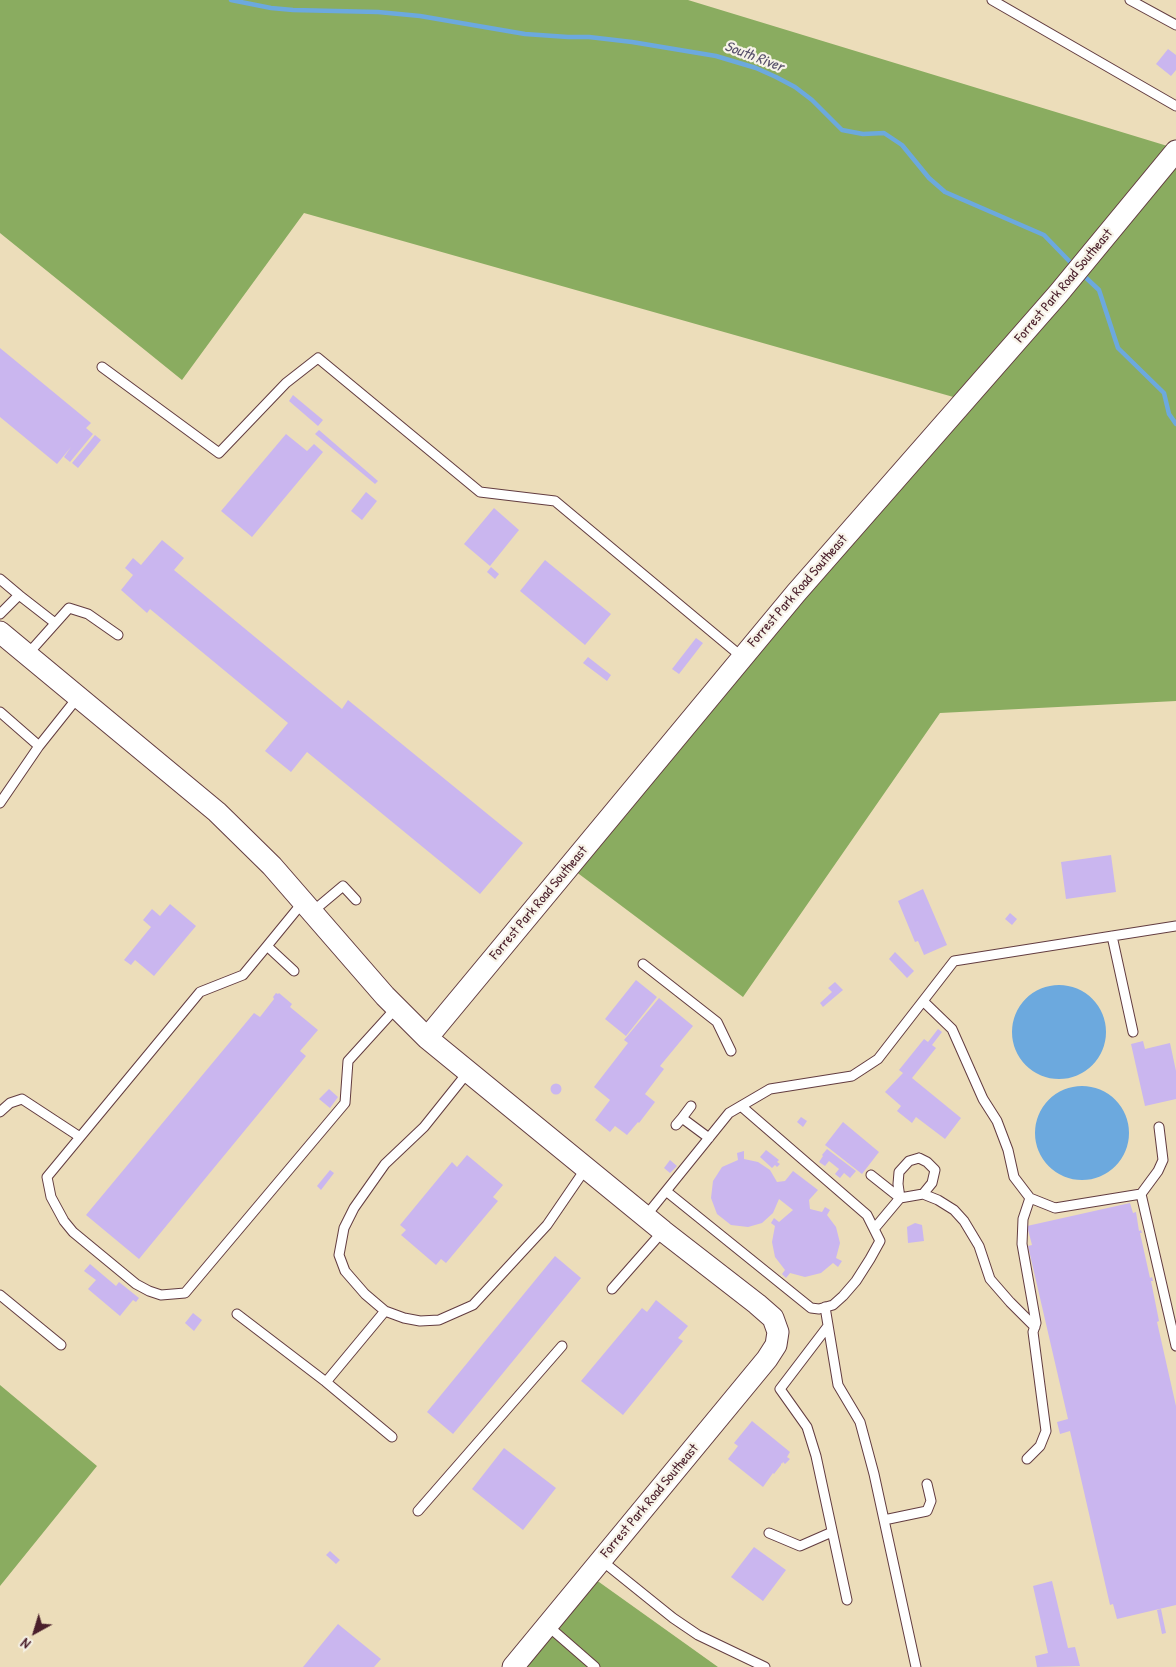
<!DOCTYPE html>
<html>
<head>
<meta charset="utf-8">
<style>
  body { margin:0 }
  #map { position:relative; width:1176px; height:1667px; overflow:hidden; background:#ecddba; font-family:"Patrick Hand",sans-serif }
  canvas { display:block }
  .north { position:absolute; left:10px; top:1607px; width:50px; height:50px; -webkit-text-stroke:4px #f7f3e8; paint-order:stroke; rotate:219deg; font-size:14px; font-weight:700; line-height:20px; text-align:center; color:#4a1f2b }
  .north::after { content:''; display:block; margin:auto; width:18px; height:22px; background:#4a1f2b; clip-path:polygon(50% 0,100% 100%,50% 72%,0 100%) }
</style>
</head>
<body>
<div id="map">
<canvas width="1176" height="1667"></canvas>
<div class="north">N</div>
</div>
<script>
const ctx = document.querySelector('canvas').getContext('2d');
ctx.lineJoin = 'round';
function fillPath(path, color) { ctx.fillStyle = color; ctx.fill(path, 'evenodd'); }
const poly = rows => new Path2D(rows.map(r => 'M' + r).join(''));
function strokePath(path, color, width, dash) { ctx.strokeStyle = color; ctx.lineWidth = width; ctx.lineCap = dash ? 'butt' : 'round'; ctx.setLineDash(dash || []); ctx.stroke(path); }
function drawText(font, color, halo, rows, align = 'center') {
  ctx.font = font + ' "Patrick Hand",sans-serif'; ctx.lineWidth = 4.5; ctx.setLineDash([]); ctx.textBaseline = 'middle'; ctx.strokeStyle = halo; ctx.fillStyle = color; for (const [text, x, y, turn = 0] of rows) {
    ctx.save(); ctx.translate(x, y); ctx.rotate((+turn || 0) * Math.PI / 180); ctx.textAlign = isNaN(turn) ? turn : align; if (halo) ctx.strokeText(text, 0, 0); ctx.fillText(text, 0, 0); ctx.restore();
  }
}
fillPath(poly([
  [0,0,688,0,1174,148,1176,146,1176,701,940,713,743,997,563,862,964,400,304,213,182,380,0,233],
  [0,1385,97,1466,0,1586],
  [592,1577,718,1667,509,1667]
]), '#8aac60');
fillPath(poly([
  '1012 1032a47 47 0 1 1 94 0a47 47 0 1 1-94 0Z',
  '1035 1133a47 47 0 1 1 94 0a47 47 0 1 1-94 0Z'
]), '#6ca9de');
strokePath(poly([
  [231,0,271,8,293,10,378,12,420,16,525,34,568,37,589,37,632,42,716,56,756,68,776,77,795,87,812,100,842,130,863,134,884,133,902,145,929,178,945,192,1044,235,1074,266],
  [1083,275,1099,290,1118,348,1164,393,1169,414,1176,424]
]), '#6ca9de', 4.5);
fillPath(poly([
  [1168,49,1176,55,1176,70,1171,76,1156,64],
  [0,348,91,423,86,428,93,434,70,462,64,457,71,447,57,464,0,417],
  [293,395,323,420,318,426,289,401],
  [319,430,378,481,375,484,315,434],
  [286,434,307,451,314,444,323,452,252,537,221,511],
  [95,435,101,440,78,468,72,463],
  [366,492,377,501,362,520,351,511],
  [494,508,519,530,490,566,464,544],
  [162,540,184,558,174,570,342,709,348,700,523,843,480,894,307,752,291,772,265,751,288,723,150,609,147,613,121,590,133,575,125,568,133,558,141,565],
  [545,560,611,614,585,645,520,591],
  [491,567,499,574,495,579,487,572],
  [696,638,703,643,679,674,672,669],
  [588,657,611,675,607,681,583,663],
  [1111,855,1116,892,1066,899,1061,862],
  [923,889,947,945,924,955,918,941,915,942,898,901],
  [170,904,196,926,154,976,135,960,131,965,124,960,151,927,143,920,152,909,160,916],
  [1010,913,1017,919,1012,925,1005,919],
  [895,952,914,971,907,978,889,959],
  [636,980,657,997,626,1036,605,1019],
  [835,982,843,990,823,1007,820,1003,832,992,828,988],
  [276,993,278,994,279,993,292,1004,290,1007,318,1030,300,1051,306,1056,139,1259,86,1215,254,1013,260,1017,274,999,273,997],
  [659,998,693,1026,660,1066,664,1069,645,1094,655,1102,639,1123,638,1122,627,1135,615,1126,610,1132,595,1120,610,1100,594,1087,628,1043,624,1040],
  [938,1029,942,1032,932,1045,936,1048,912,1078,961,1118,945,1139,916,1117,912,1123,897,1111,901,1106,885,1092,903,1073,899,1070,924,1039,928,1042],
  [1143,1041,1145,1049,1170,1043,1176,1071,1176,1099,1145,1106,1131,1044],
  '550.5 1089a5.5 5.5 0 1 1 11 0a5.5 5.5 0 1 1-11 0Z',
  [329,1089,338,1097,330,1108,319,1099],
  [801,1117,807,1121,803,1127,797,1122],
  [843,1122,879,1152,862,1174,825,1145],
  [827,1149,856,1171,850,1178,844,1173,840,1178,835,1174,839,1169,829,1161,825,1166,819,1162,823,1156,822,1155],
  [766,1150,779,1160,777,1162,780,1164,777,1167,775,1165,772,1168,760,1157],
  [744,1151,744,1159,758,1162,770,1170,777,1182,785,1181,793,1171,818,1190,809,1200,810,1209,822,1212,825,1207,830,1210,827,1215,836,1227,840,1243,836,1258,842,1261,838,1267,833,1263,821,1273,805,1277,790,1273,786,1278,782,1274,785,1270,775,1257,772,1242,775,1226,771,1223,774,1218,779,1222,793,1210,779,1199,773,1213,762,1223,748,1227,731,1225,717,1214,711,1198,713,1181,722,1167,738,1160,737,1153],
  [467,1155,503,1185,493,1197,498,1201,446,1263,441,1259,436,1265,401,1235,406,1230,400,1225,452,1162,457,1167],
  [670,1160,677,1166,670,1173,664,1168],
  [330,1170,334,1173,321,1190,317,1186],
  [1130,1203,1133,1213,1136,1212,1139,1231,1141,1230,1142,1233,1140,1233,1150,1278,1152,1277,1153,1281,1151,1281,1159,1321,1157,1322,1176,1406,1176,1605,1117,1619,1113,1604,1110,1605,1070,1431,1060,1434,1057,1422,1068,1419,1028,1246,1032,1245,1027,1226],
  [915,1223,922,1225,924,1241,908,1243,907,1227],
  [555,1256,581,1278,453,1434,427,1412],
  [90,1264,116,1286,119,1282,139,1298,136,1302,133,1300,120,1316,88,1289,96,1280,84,1271],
  [656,1300,688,1326,678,1338,683,1341,623,1415,581,1381,642,1308,647,1312],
  [193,1313,202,1320,194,1331,185,1323],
  [752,1421,790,1452,787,1457,790,1459,785,1464,783,1462,782,1464,781,1463,781,1465,774,1474,773,1473,763,1487,728,1459,738,1446,734,1443],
  [504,1448,556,1488,523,1530,472,1489],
  [754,1547,786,1570,763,1601,731,1577],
  [330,1551,340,1560,336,1564,326,1555],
  [1052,1581,1068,1648,1075,1647,1080,1666,1037,1667,1035,1656,1048,1653,1033,1586],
  [1161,1609,1166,1633,1162,1634,1157,1610],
  [338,1624,381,1659,374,1667,303,1667]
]), '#cab6ef');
const service = poly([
  [992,0,1176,106],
  [1130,0,1176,25],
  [102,367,219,453,286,383,318,358,480,492,555,501,742,657],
  [0,579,19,595,0,614],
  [19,595,55,623],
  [27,655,69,608,88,614,118,635],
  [0,712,39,746],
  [0,803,39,746,78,697],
  [312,912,343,886,356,900],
  [1112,936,1133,1032],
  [267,946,243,975,200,992,47,1177,51,1197,64,1221,73,1232,136,1284,149,1291,161,1295,185,1293,345,1103,348,1061,397,1007],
  [643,964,717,1022,731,1051],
  [294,971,267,946,303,902],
  [923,1001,952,1029,983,1099,997,1121,1008,1150,1014,1177,1030,1198,1055,1208,1141,1194,1158,1171,1163,1160,1159,1127],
  [468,1072,424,1127,385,1164,354,1208,344,1228,339,1255,345,1271,365,1294,385,1311,404,1318,420,1321,439,1320,473,1305,547,1225,586,1168],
  [0,1112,10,1103,22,1099,80,1137],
  [682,1118,691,1106],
  [676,1125,682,1118,709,1138],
  [919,1158,927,1162,935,1170,932,1183,923,1194,900,1198,898,1184,899,1172,909,1161,919,1158],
  [871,1175,900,1198,874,1229],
  [666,1191,811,1308,819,1309,833,1305,843,1296,856,1281,870,1259,880,1241,867,1215,741,1106],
  [923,1194,938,1200,954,1210,964,1221,979,1246,990,1279,1010,1302,1035,1327],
  [1141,1194,1176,1346],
  [645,1217,729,1113,770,1089,852,1076,878,1059,954,961,1176,926],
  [612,1289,663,1231],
  [0,1295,61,1345],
  [825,1307,838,1385,860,1422,874,1474,916,1667],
  [237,1314,326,1382,385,1311],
  [828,1326,780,1389,807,1427,816,1456,847,1600],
  [326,1382,392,1437],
  [1027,1459,1040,1446,1046,1431,1033,1332,1036,1323,1022,1244,1023,1219,1030,1198],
  [418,1511,562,1346],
  [884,1520,927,1511,931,1501,927,1484],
  [769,1533,800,1546,832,1532],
  [601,1560,673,1618,698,1635,765,1667],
  [548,1626,595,1667]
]);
const tertiary = poly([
  [0,632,217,812,272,866,385,996,427,1038,663,1231,757,1304,773,1318,778,1332,776,1345,767,1359,513,1667],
  [427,1038,796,593,1058,294,1176,151]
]);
strokePath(service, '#623c40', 11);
strokePath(tertiary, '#623c40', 23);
strokePath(service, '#fff', 9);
strokePath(tertiary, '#fff', 21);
drawText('14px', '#4a1f2b', '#f7f3e8', [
  ["Forrest Park Road Southeast",1064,286,-50],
  ["Forrest Park Road Southeast",798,591,-49],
  ["Forrest Park Road Southeast",539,903,-50],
  ["Forrest Park Road Southeast",650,1501,-50]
]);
drawText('italic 15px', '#564f6a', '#f7f3e8', [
  ["South River",754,57,21]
]);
</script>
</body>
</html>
